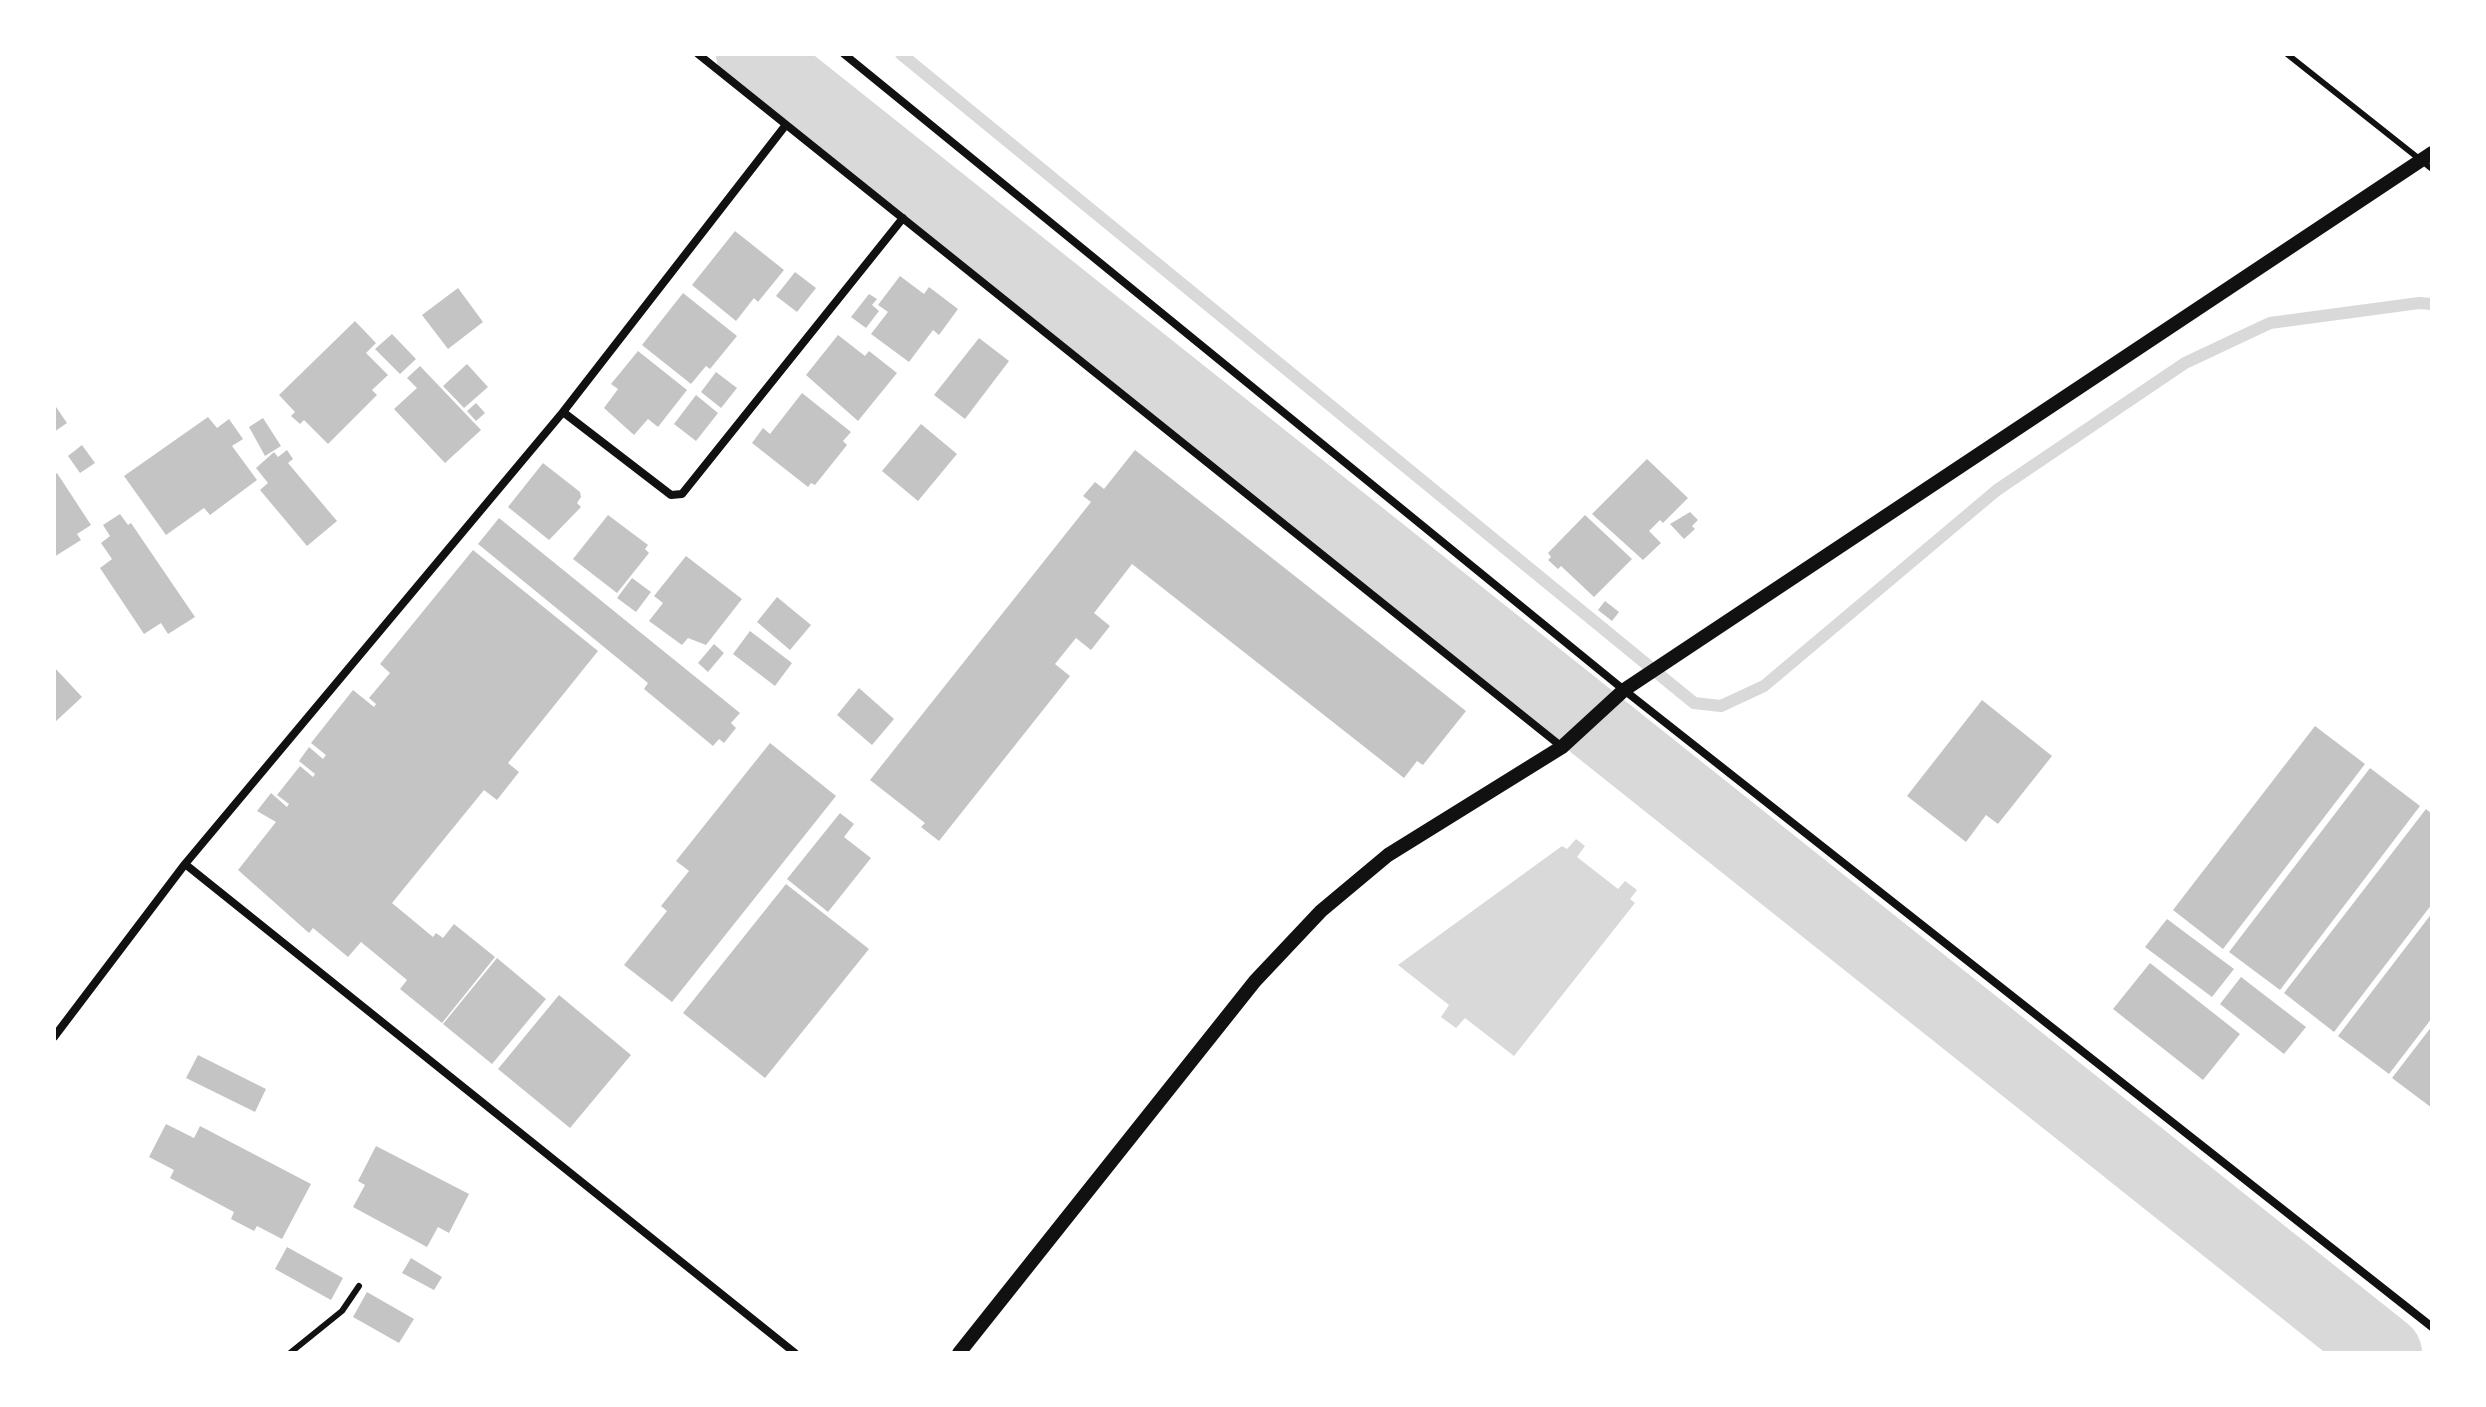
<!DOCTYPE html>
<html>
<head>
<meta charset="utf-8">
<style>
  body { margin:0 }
  #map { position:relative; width:2486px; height:1407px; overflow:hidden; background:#fff; font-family:"Nunito Sans",sans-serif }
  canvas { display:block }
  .frame { position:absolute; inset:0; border:56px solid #fff; pointer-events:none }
</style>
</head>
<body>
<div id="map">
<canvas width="2486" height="1407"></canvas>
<div class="frame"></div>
</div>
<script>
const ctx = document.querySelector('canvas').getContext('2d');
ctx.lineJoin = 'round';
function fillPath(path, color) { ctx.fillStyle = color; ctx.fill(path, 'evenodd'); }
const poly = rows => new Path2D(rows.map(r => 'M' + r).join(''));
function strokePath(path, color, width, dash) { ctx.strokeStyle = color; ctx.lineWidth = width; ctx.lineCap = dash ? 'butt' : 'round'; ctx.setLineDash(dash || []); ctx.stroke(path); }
fillPath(poly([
  [1576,839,1585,846,1577,857,1618,889,1625,881,1637,890,1630,899,1635,903,1514,1056,1465,1018,1456,1028,1441,1017,1449,1005,1398,965,1562,846,1567,849]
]), '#d9d9d9');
strokePath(poly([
  [901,54,1694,703,1721,706,1764,686,1997,490,2185,363,2270,323,2419,303,2432,304]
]), '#d9d9d9', 12);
strokePath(poly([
  [753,54,2385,1353]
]), '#d9d9d9', 74);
fillPath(poly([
  [735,231,784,270,758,302,754,298,736,321,692,285],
  [795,272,816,288,797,312,776,296],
  [900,276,924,294,929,287,958,309,939,335,933,330,909,362,871,334,888,312,878,305],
  [458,288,483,322,448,349,422,315],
  [683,293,737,336,710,369,706,366,691,384,642,345],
  [869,294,877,299,872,305,879,311,866,328,851,317],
  [355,321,376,343,366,353,388,375,372,390,377,395,328,444,304,420,300,424,291,416,295,412,279,395],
  [392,334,416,359,400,374,375,349],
  [838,335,865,356,869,351,897,373,858,421,806,375],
  [979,338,1009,361,965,419,934,395],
  [638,351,687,390,658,427,648,419,634,435,604,408,618,389,611,384],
  [467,364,488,387,464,408,443,386],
  [420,366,481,430,445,463,394,409,417,388,407,378],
  [716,372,737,388,721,408,701,392],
  [802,393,851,432,843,441,847,445,815,485,811,483,808,487,752,443,763,428,770,434],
  [696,395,718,413,696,441,674,424],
  [476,403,485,413,476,421,467,411],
  [54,404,67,423,54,432],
  [208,417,217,428,229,419,243,439,232,446,257,480,210,515,204,508,166,535,124,476],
  [263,418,281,446,265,456,249,427],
  [921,424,957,454,918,501,882,471],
  [82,445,95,463,80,473,68,456],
  [287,450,293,459,288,463,337,521,307,546,260,490,268,483,256,468,274,452,278,457],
  [1135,450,1466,711,1423,765,1417,761,1404,778,1132,564,1094,613,1110,626,1091,650,1076,638,1055,664,1070,676,939,841,921,827,925,823,870,780,1091,502,1083,496,1095,482,1104,489],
  [1647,459,1688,498,1663,523,1660,520,1649,531,1661,543,1643,560,1592,514],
  [543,463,580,492,581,497,577,503,581,507,549,540,508,507],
  [57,473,91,525,77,534,81,540,54,557,54,475],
  [1690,512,1698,520,1692,526,1695,529,1684,539,1670,524],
  [120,514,128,525,131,523,195,617,168,634,161,623,144,634,100,568,112,559,101,543,110,536,103,525],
  [608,515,648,545,645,549,649,553,617,593,573,559],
  [1585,515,1632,559,1594,597,1561,566,1558,569,1548,560,1551,557,1548,553],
  [499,518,740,713,731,723,736,728,724,743,719,739,713,746,644,689,648,683,478,544],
  [473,550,598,651,508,763,519,772,497,800,484,790,392,903,433,937,436,933,443,938,454,924,495,957,442,1023,400,989,407,980,361,942,348,957,313,928,309,933,238,870,276,822,257,811,271,793,287,807,289,804,277,795,300,766,313,777,315,774,299,761,309,747,323,759,326,755,311,743,353,690,374,707,376,704,369,698,390,673,380,664],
  [686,556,742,599,706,645,688,638,682,645,649,621,663,603,654,596],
  [632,578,651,592,636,612,617,598],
  [777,597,811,625,790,650,757,622],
  [1605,601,1619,612,1612,621,1598,610],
  [750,631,792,663,775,686,733,654],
  [714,644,724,653,708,672,698,663],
  [54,667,82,697,54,723],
  [859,688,894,719,872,745,837,715],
  [1982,700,2052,756,1998,824,1986,815,1966,842,1907,796],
  [2315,726,2365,764,2223,949,2173,910],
  [770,743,836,796,672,1002,624,965,667,911,661,906,689,871,676,861],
  [2370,768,2420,806,2280,990,2229,952],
  [2426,809,2432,814,2432,904,2334,1032,2284,993],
  [840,813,854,824,844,837,871,858,828,912,787,879],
  [786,884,869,949,765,1078,683,1013],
  [2432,913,2432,1018,2389,1074,2338,1036],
  [2167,919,2234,969,2212,997,2145,947],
  [497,958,546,999,492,1064,443,1024],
  [2150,963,2240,1034,2203,1080,2113,1009],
  [2241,977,2306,1027,2284,1054,2220,1004],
  [559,995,631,1055,570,1128,498,1069],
  [2432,1026,2432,1108,2392,1078],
  [198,1055,266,1089,255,1112,186,1078],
  [166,1124,194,1138,200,1126,311,1184,282,1239,257,1226,254,1231,231,1219,234,1212,170,1178,174,1170,149,1157],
  [376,1146,469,1194,449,1233,438,1227,427,1247,353,1207,365,1185,358,1181],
  [287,1247,343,1278,331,1300,275,1269],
  [411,1258,442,1277,434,1290,402,1273],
  [367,1292,414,1319,399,1343,353,1317]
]), '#c4c4c4');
strokePath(poly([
  [2287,54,2432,169],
  [290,1353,342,1311,359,1286]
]), '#111', 6);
strokePath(poly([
  [698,54,1562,747],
  [844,54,1624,690,2432,1327],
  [563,412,671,495,682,494,903,218],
  [185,864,795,1353],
  [54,1037,185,864,563,412,785,126]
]), '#111', 8);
strokePath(poly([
  [959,1353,1255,981,1321,911,1388,855,1562,747,1624,690,2432,153]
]), '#111', 14);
</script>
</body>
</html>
